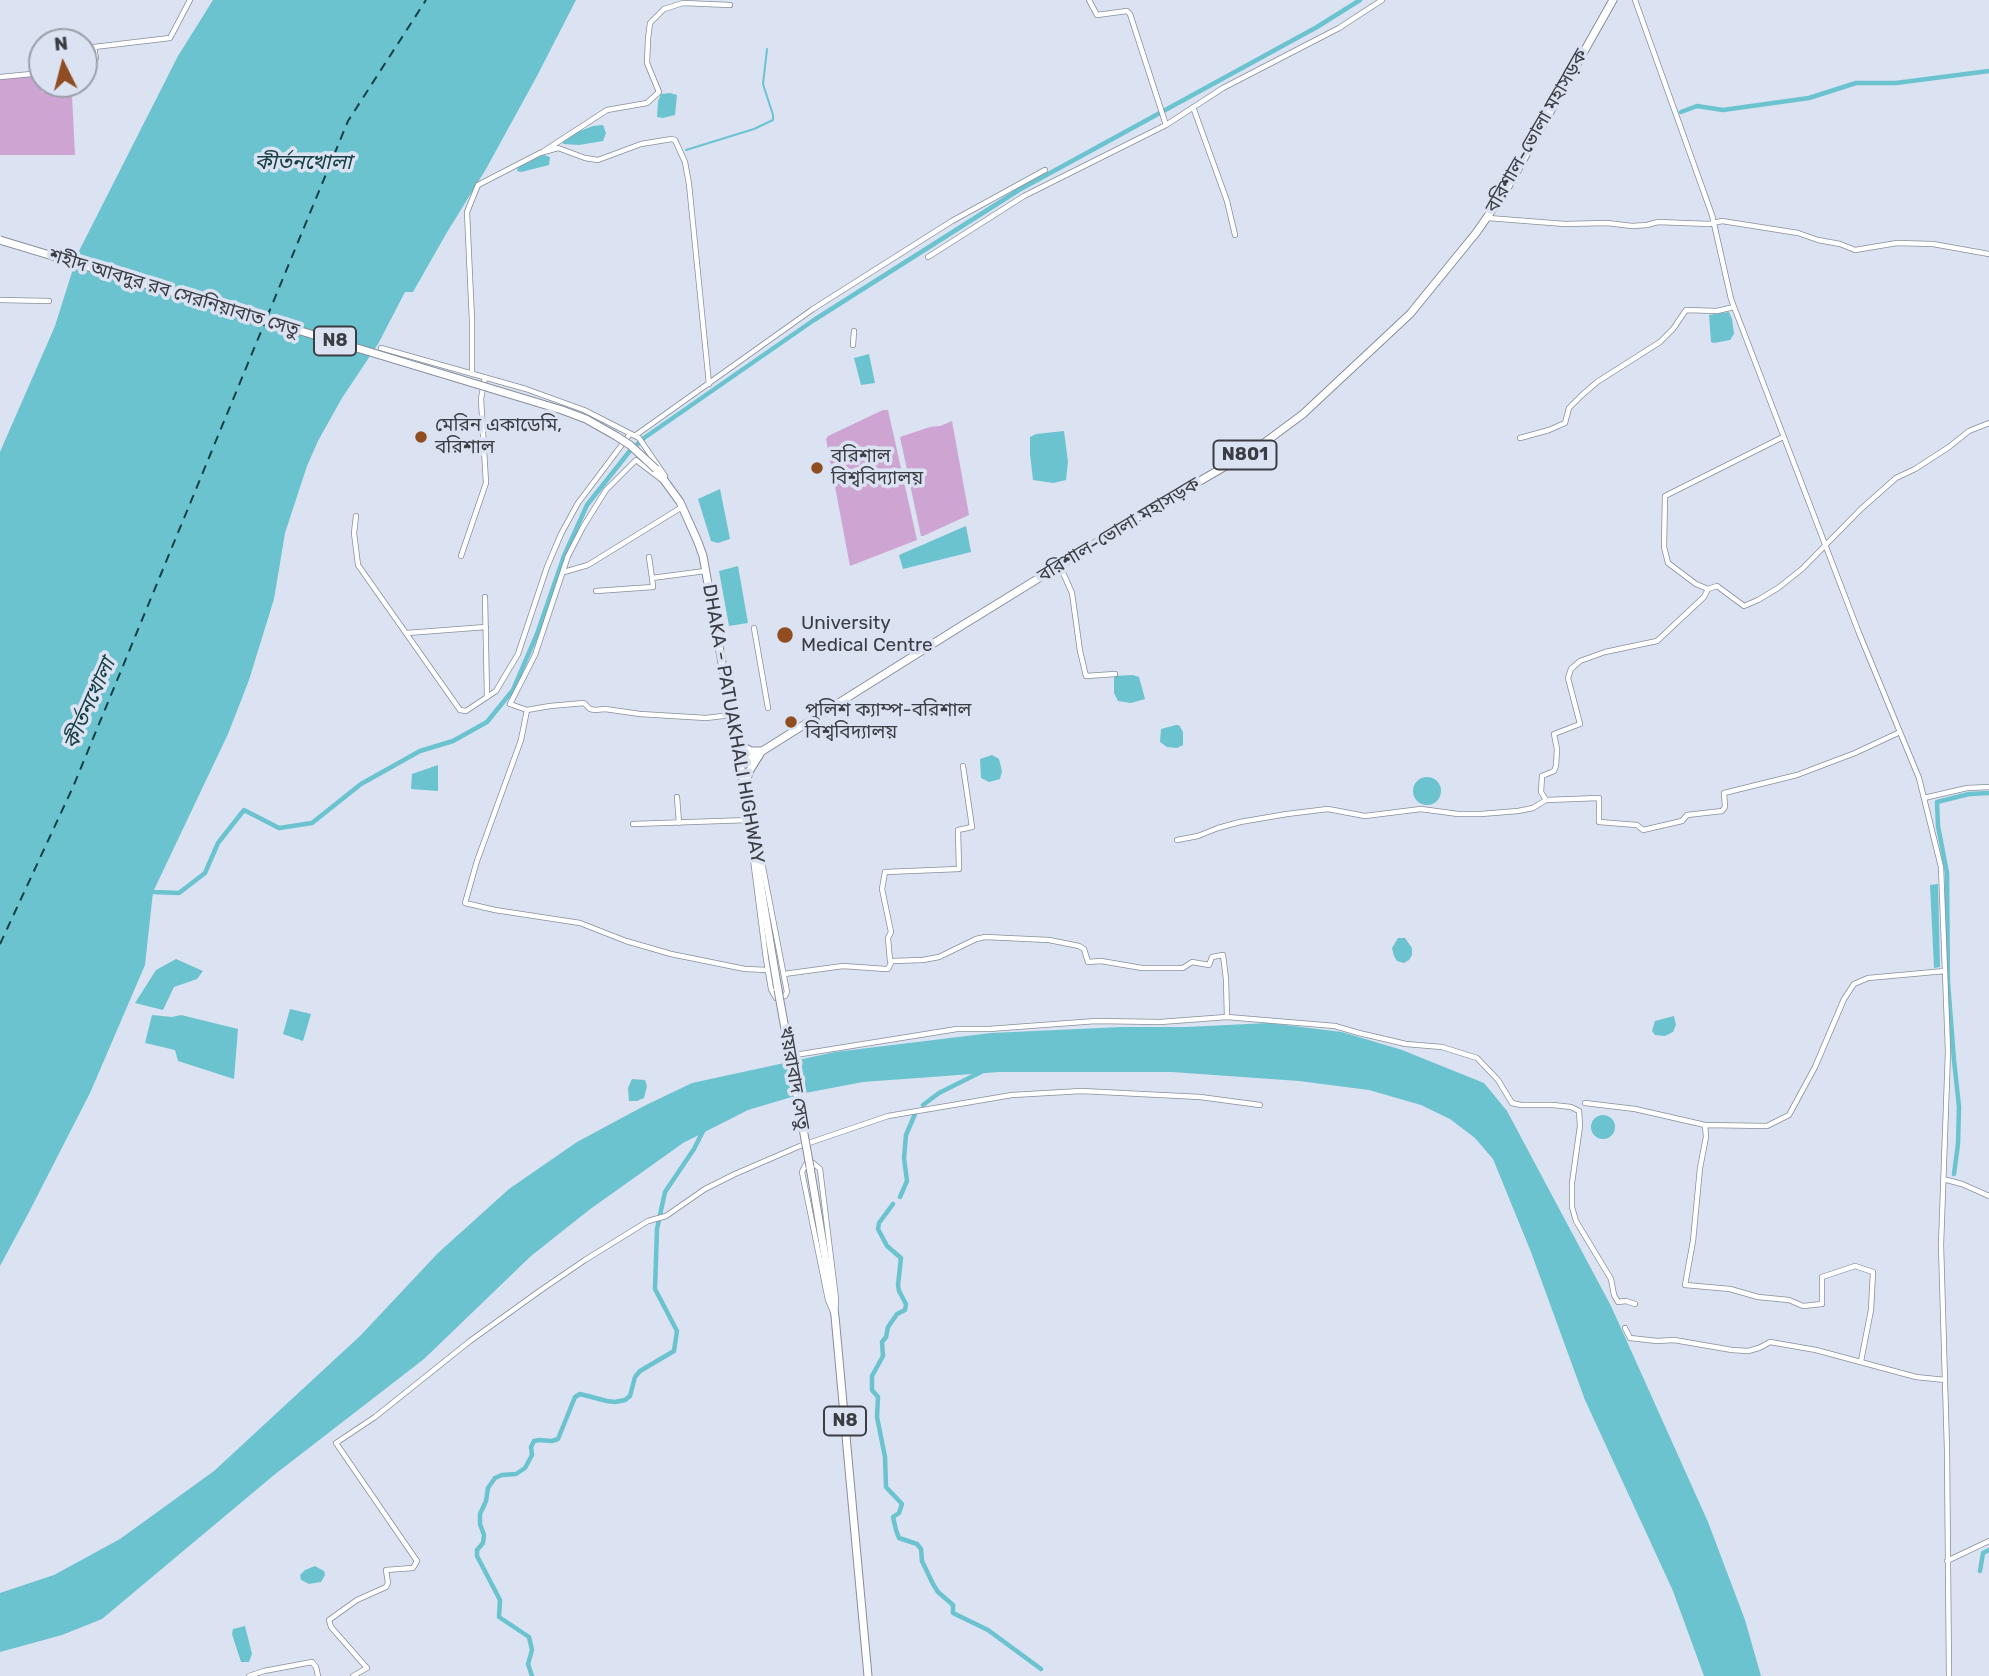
<!DOCTYPE html>
<html>
<head>
<meta charset="utf-8">
<style>
  body { margin:0 }
  #map { position:relative; width:1989px; height:1676px; overflow:hidden; background:#dbe2f1; font-family:Rubik,sans-serif }
  canvas { display:block }
  .north { position:absolute; left:28px; top:28px; width:70px; height:70px; box-sizing:border-box; background:#dbe2f1; border:2px solid #9ba0ab; border-radius:50%; rotate:354deg; font-size:19px; font-weight:700; line-height:28px; text-align:center; color:#3a3d43 }
  .north::after { content:''; display:block; margin:auto; width:24px; height:32px; background:#914d22; clip-path:polygon(50% 0,100% 100%,50% 72%,0 100%) }
</style>
</head>
<body>
<div id="map">
<canvas width="1989" height="1676"></canvas>
<div class="north">N</div>
</div>
<script>
const ctx = document.querySelector('canvas').getContext('2d');
ctx.lineJoin = 'round';
function fillPath(path, color) { ctx.fillStyle = color; ctx.fill(path, 'evenodd'); }
const poly = rows => new Path2D(rows.map(r => 'M' + r).join(''));
function strokePath(path, color, width, dash) { ctx.strokeStyle = color; ctx.lineWidth = width; ctx.lineCap = dash ? 'butt' : 'round'; ctx.setLineDash(dash || []); ctx.stroke(path); }
function drawText(font, color, halo, rows, align = 'center') {
  ctx.font = font + ' Rubik,"Noto Sans Bengali",sans-serif'; ctx.lineWidth = 7; ctx.setLineDash([]); ctx.textBaseline = 'middle'; ctx.strokeStyle = halo; ctx.fillStyle = color; for (const [text, x, y, turn = 0] of rows) {
    ctx.save(); ctx.translate(x, y); ctx.rotate((+turn || 0) * Math.PI / 180); ctx.textAlign = isNaN(turn) ? turn : align; if (halo) ctx.strokeText(text, 0, 0); ctx.fillText(text, 0, 0); ctx.restore();
  }
}
fillPath(poly([
  [38,75,42,92,72,95,75,155,0,155,0,78],
  [883,410,888,410,917,540,850,566,826,439,828,436],
  [952,421,969,515,923,536,921,536,900,437,930,427,940,426]
]), '#cea4d3');
fillPath(poly([
  [213,0,576,0,537,76,486,169,446,234,413,292,405,292,378,344,342,398,318,441,307,466,285,533,274,599,249,680,228,734,153,892,145,965,90,1093,28,1214,0,1266,0,452,55,326,78,253,178,56],
  [670,93,677,95,675,115,663,118,657,117,658,101,661,94],
  [603,125,606,133,603,141,579,145,563,144,563,141,575,133,593,126],
  [544,155,550,157,549,165,521,172,517,171,518,167,531,161,536,157],
  [1729,312,1732,319,1734,334,1730,340,1714,343,1711,342,1709,315],
  [869,354,875,383,861,385,854,358],
  [1064,431,1068,462,1066,480,1053,483,1033,480,1030,454,1030,437,1036,434],
  [720,489,730,539,718,543,711,541,698,499],
  [966,526,971,552,903,569,899,555],
  [738,566,748,623,729,626,719,571],
  [1133,675,1139,677,1145,699,1131,703,1118,701,1114,693,1114,676],
  [1176,725,1179,725,1183,732,1183,745,1177,748,1167,747,1160,742,1161,729],
  [992,755,999,759,1002,771,1000,779,989,782,981,778,980,759],
  [438,765,438,791,411,789,412,774],
  '1413 791a14 14 0 1 1 28 0a14 14 0 1 1-28 0Z',
  [1938,884,1940,967,1934,968,1930,885],
  [1398,938,1405,938,1412,948,1412,955,1409,960,1404,963,1397,961,1394,956,1392,948],
  [176,959,203,971,197,979,174,987,163,1010,135,1003,156,970],
  [290,1009,311,1014,303,1041,283,1034],
  [152,1015,172,1017,181,1015,238,1029,234,1079,178,1061,175,1050,145,1043],
  [1674,1016,1676,1025,1673,1032,1665,1036,1655,1035,1652,1031,1655,1021],
  [1268,1023,1342,1032,1402,1050,1484,1083,1507,1111,1611,1306,1708,1522,1745,1620,1761,1676,1704,1676,1673,1591,1585,1400,1531,1252,1493,1159,1475,1138,1450,1119,1421,1105,1369,1090,1299,1081,1172,1072,999,1072,863,1082,805,1093,748,1110,683,1143,589,1210,531,1256,424,1359,274,1475,102,1619,62,1635,0,1652,0,1593,54,1575,120,1539,214,1471,360,1336,438,1253,509,1189,577,1142,644,1106,692,1083,835,1052,991,1033,1121,1027,1186,1027],
  [632,1079,645,1080,647,1086,644,1098,637,1101,629,1101,628,1088],
  '1591 1127a12 12 0 1 1 24 0a12 12 0 1 1-24 0Z',
  [315,1566,324,1571,325,1575,321,1582,309,1584,301,1580,300,1575,305,1570],
  [245,1626,252,1654,249,1662,241,1662,232,1634,233,1629]
]), '#6bc3cf');
strokePath(poly([
  [686,150,754,129,773,120,773,115,763,84,767,49]
]), '#6bc3cf', 2);
strokePath(poly([
  [1681,112,1697,106,1723,110,1809,98,1856,83,1896,83,1989,71],
  [149,890,153,892,179,893,205,873,218,843,244,810,279,828,312,823,361,784,420,751,453,741,487,722,513,690,537,634,564,556,587,505,629,452,644,438,814,320,1019,190,1317,27,1360,0],
  [923,1105,939,1093,981,1072],
  [1954,1174,1958,1144,1959,1107,1954,1060,1948,983,1947,873,1938,826,1937,802,1969,794,1989,793],
  [900,1197,907,1181,904,1158,906,1135,915,1114],
  [893,1204,879,1223,878,1229,887,1246,901,1258,898,1285,899,1291,906,1304,905,1310,897,1314,888,1327,886,1337,882,1342,883,1356,872,1376,872,1390,878,1397,877,1417,885,1457,886,1487,902,1504,899,1513,893,1517,896,1530,899,1538,917,1544,921,1549,922,1561,933,1584,938,1592,953,1605,953,1613,988,1630,1041,1669],
  [1980,1571,1983,1553,1989,1550],
  [532,1676,528,1664,532,1650,529,1637,499,1617,500,1600,477,1556,477,1550,483,1543,484,1535,480,1524,480,1514,486,1501,488,1488,495,1478,502,1475,516,1474,525,1468,532,1455,531,1447,534,1441,539,1440,552,1441,558,1439,575,1397,580,1394,607,1401,615,1402,625,1400,630,1396,635,1377,640,1371,674,1351,677,1331,655,1289,657,1229,665,1192,694,1149,704,1129]
]), '#6bc3cf', 4.5);
strokePath(poly([
  [267,317,348,121,426,0],
  [0,944,73,787,265,322]
]), '#164045', 2, [9, 7]);
const minor = poly([
  [1089,0,1097,15,1127,11,1130,14,1166,125],
  [1635,0,1712,215,1731,299,1859,633,1919,778,1941,867,1948,1051,1941,1245,1947,1450,1949,1676],
  [84,63,96,58,94,47,170,38,190,0],
  [0,77,42,73],
  [1193,107,1227,201,1235,235],
  [544,151,607,110,647,103,659,92,647,63,648,39,650,23,664,9,683,3,730,5],
  [1488,218,1565,224,1607,223,1632,226,1647,225,1658,222,1709,224,1722,221,1798,233,1818,240,1840,244,1855,250,1897,243,1933,244,1989,254],
  [928,257,1024,196,1166,125,1223,88,1339,28,1382,0],
  [0,300,49,301],
  [853,345,854,331],
  [381,348,526,389,584,410,639,438,665,476],
  [472,374,472,321,467,212,478,185,540,153,558,148,585,158,598,160,641,144,672,139,675,140,685,162,689,184,709,384],
  [636,435,813,309,952,221,1045,170],
  [1520,438,1549,430,1565,423,1569,408,1581,396,1597,382,1660,342,1673,329,1686,310,1717,311,1734,307],
  [661,479,636,460,606,490,583,527,568,556,535,655,510,704,527,710,550,706,584,703,590,709,595,710,605,709,640,714,706,718,731,715],
  [356,516,354,533,358,565,460,710,466,711,496,691,518,654,547,567,561,534,578,503,630,434],
  [461,556,486,483,481,399,485,377],
  [649,557,652,578],
  [1060,566,1072,593,1080,651,1086,676,1115,674],
  [564,572,588,565,682,507],
  [1708,589,1696,584,1668,563,1664,547,1665,496,1783,437],
  [596,591,653,587,652,578,705,571],
  [485,597,487,697],
  [754,628,768,708],
  [407,633,486,627],
  [527,710,521,740,477,861,465,903,495,910,580,923,626,941,671,954,745,969,768,970],
  [1900,732,1855,753,1797,775,1724,793,1725,807,1722,811,1687,815,1682,821,1643,830,1637,825,1599,822,1599,798,1546,800,1541,792,1542,776,1554,771,1556,766,1557,749,1554,734,1580,724,1568,678,1571,669,1580,661,1605,652,1657,641,1704,597,1708,589,1717,586,1744,606,1758,600,1778,588,1802,569,1861,509,1896,478,1915,469,1949,447,1969,431,1989,423],
  [677,797,679,823],
  [1924,798,1967,788,1989,787],
  [633,824,749,820],
  [751,829,761,857,787,992,785,996,776,998,771,989,766,959,753,859,751,829],
  [1177,840,1198,836,1218,828,1240,822,1287,814,1328,809,1365,816,1421,809,1458,814,1481,814,1518,811,1533,808,1546,800],
  [890,961,888,938,891,932,882,889,885,872,959,869,958,830,972,827,963,766],
  [784,974,843,966,886,969,888,969,892,961,923,960,939,957,976,939,985,937,1049,940,1079,946,1084,949,1088,962,1101,961,1142,968,1183,968,1192,962,1209,965,1212,957,1223,955,1226,979,1227,1017],
  [795,1055,957,1029,989,1029,1096,1021,1160,1022,1227,1017,1335,1026,1359,1033,1406,1044,1442,1047,1477,1058,1498,1080,1512,1103,1521,1105,1553,1105,1571,1107,1579,1111,1580,1126,1572,1183,1572,1207,1576,1221,1611,1279,1614,1295,1618,1302,1626,1301,1635,1304],
  [1585,1103,1635,1109,1705,1125],
  [813,1163,820,1169,836,1299,835,1316,828,1300,802,1172,806,1164,813,1163],
  [1943,1179,1962,1184,1989,1196],
  [1625,1328,1630,1338,1657,1341,1674,1340,1732,1350,1748,1351,1759,1348,1770,1342,1816,1350,1916,1377,1945,1380],
  [1861,1361,1871,1310,1873,1272,1855,1266,1822,1277,1822,1304,1803,1306,1789,1300,1758,1297,1730,1289,1685,1285,1693,1241,1700,1168,1706,1137,1705,1125,1767,1126,1789,1115,1815,1067,1844,999,1854,984,1868,978,1945,971],
  [1947,1561,1989,1541],
  [249,1676,264,1671,312,1662,316,1667,318,1676],
  [353,1676,367,1668,331,1627,329,1620,357,1600,386,1587,388,1583,386,1570,413,1568,417,1561,336,1443,375,1417,470,1341,541,1290,585,1260,648,1221,666,1216,705,1189,735,1174,800,1146,888,1116,1012,1095,1082,1091,1200,1097,1260,1105]
]);
const trunk = poly([
  [656,469,680,502,698,542,703,556,744,786,778,990],
  [736,739,740,745,751,751,762,751],
  [740,765,958,628,1133,520,1260,446,1303,414,1410,314,1476,233,1506,190,1613,0],
  [745,784,750,770,760,754],
  [810,1167,835,1316,868,1676]
]);
strokePath(minor, '#888e9c', 6);
strokePath(trunk, '#888e9c', 9);
strokePath(minor, '#fff', 4.5);
strokePath(trunk, '#fff', 7);
const trunkBridge = poly([
  [0,240,562,410,586,419,616,436,630,445,656,469],
  [778,990,810,1167]
]);
strokePath(trunkBridge, '#888e9c', 9, []);
strokePath(trunkBridge, '#fff', 7);
for (const [x, y, r, color] of [
  [421,437,7,"#914d22"],
  [817,468,7,"#914d22"],
  [785,635,9,"#914d22"],
  [791,722,7,"#914d22"]
]) { const dot = new Path2D(); dot.arc(x, y, r, 0, 2 * Math.PI); ctx.fillStyle = color; ctx.fill(dot); strokePath(dot, '#dbe2f1', 2.5); }
for (const [x, y, w] of [
  [335,341,42],
  [1245,455,63],
  [845,1421,42]
]) { const box = new Path2D(); box.roundRect(x - w / 2, y - 14.5, w, 29, 5); ctx.fillStyle = '#dbe2f1'; ctx.fill(box); strokePath(box, '#3a3d43', 2); }
drawText('bold 18px', '#3a3d43', null, [
  ["N8",335,341],
  ["N801",1245,455],
  ["N8",845,1421]
]);
drawText('19px', '#3a3d43', '#dbe2f1', [
  ["বরিশাল-ভোলা মহাসড়ক",1537,131,-60],
  ["শহীদ আবদুর রব সেরনিয়াবাত সেতু",174,293,17],
  ["বরিশাল-ভোলা মহাসড়ক",1119,530,-31],
  ["DHAKA - PATUAKHALI HIGHWAY",733,724,80],
  ["খয়রাবাদ সেতু",794,1078,80]
]);
drawText('19px', '#3a3d43', '#dbe2f1', [
  ["মেরিন একাডেমি,",435,426],
  ["বরিশাল",435,448],
  ["বরিশাল",831,457],
  ["বিশ্ববিদ্যালয়",831,479],
  ["University",801,624],
  ["Medical Centre",801,646],
  ["পুলিশ ক্যাম্প-বরিশাল",805,711],
  ["বিশ্ববিদ্যালয়",805,733]
], 'left');
drawText('italic 21px', '#164045', '#dbe2f1', [
  ["কীর্তনখোলা",303,163],
  ["কীর্তনখোলা",90,704,-66]
]);
</script>
</body>
</html>
